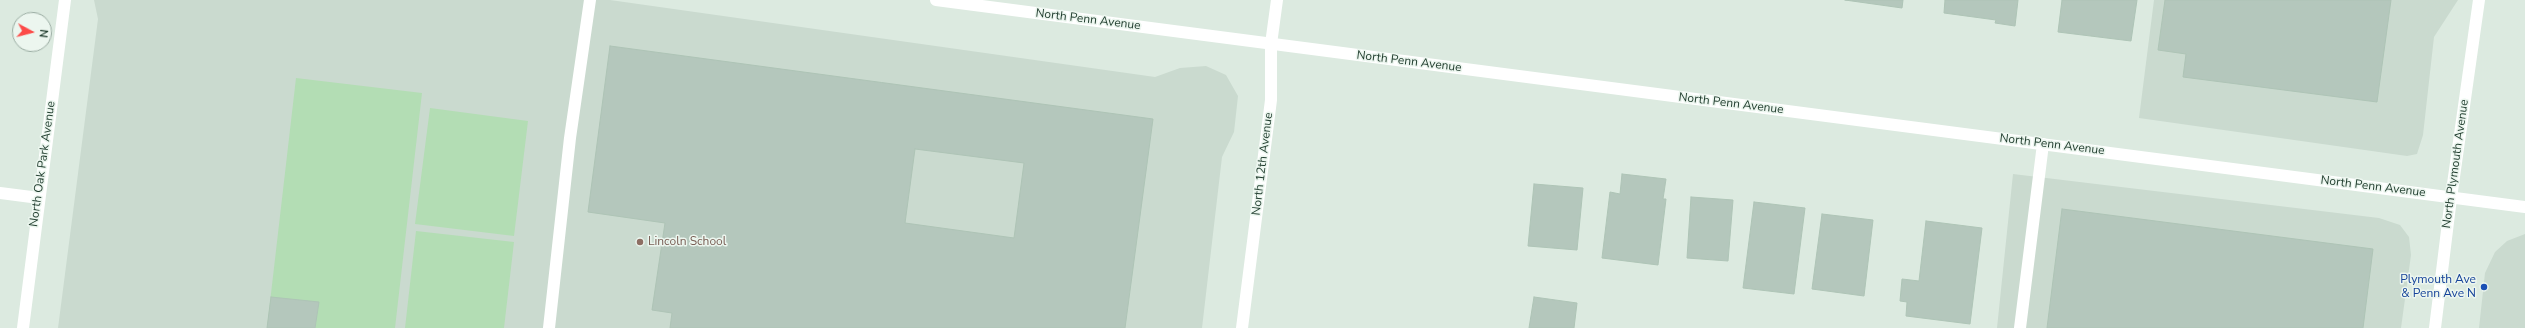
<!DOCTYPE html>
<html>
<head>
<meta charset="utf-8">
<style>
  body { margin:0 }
  #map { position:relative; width:2525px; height:328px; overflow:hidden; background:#dceae0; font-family:"Nunito Sans",sans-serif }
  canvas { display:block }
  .north { position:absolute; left:12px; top:12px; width:40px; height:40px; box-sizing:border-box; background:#ecf6ef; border:1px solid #99aba1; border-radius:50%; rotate:97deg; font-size:11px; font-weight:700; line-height:16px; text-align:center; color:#1d3a2b }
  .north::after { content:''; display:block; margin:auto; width:14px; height:18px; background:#fc4a48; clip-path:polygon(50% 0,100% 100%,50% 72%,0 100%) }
</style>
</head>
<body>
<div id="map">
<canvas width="2525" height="328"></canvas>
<div class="north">N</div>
</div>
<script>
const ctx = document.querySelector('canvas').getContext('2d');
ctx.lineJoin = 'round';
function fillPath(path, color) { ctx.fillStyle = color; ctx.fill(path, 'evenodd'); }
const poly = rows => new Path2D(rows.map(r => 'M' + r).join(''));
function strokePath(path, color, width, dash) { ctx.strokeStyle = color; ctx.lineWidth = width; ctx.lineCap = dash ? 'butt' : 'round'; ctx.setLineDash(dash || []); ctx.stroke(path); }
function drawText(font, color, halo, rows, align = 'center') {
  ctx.font = font + ' "Nunito Sans",sans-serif'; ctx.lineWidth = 3; ctx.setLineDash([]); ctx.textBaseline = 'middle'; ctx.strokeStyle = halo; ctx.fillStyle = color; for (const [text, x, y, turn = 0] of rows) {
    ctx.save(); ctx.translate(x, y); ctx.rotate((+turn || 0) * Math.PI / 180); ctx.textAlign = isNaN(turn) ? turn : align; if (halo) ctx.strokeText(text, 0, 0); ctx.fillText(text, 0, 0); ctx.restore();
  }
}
fillPath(poly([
  [94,0,610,0,1155,77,1180,68,1206,66,1226,75,1238,96,1234,132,1222,157,1202,328,58,328,98,19],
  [2154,0,2458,0,2434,37,2423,135,2417,154,2407,156,2139,118],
  [2013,174,2379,218,2400,225,2409,237,2411,255,2401,328,1997,328],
  [2525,234,2525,328,2479,328,2485,273,2495,252,2507,241]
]), '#cadacf');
fillPath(poly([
  [296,78,422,93,395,328,267,328],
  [430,108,528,121,514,236,415,224],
  [416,231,514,242,504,328,405,328]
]), '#b3ddb4');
const building = poly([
  [1845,0,1903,0,1902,8,1845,0],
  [1945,0,2018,0,2015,26,1995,23,1996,20,1944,13,1945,0],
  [2062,0,2137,0,2131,41,2058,32,2062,0],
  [2165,0,2391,0,2377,102,2183,77,2186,54,2158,50,2165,0],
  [610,46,1153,119,1125,328,670,328,672,313,652,310,665,223,588,212,610,46],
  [915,149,1024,163,1014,238,905,223,915,149],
  [1622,174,1666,179,1663,199,1666,199,1658,265,1602,258,1610,192,1620,194,1622,174],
  [1534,184,1583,188,1577,250,1528,246,1534,184],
  [1691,197,1733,200,1728,261,1687,258,1691,197],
  [1754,202,1805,208,1794,294,1743,288,1754,202],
  [2062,209,2373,249,2363,328,2047,328,2062,209],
  [1822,214,1873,220,1864,296,1812,289,1822,214],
  [1926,221,1982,228,1970,324,1906,316,1907,302,1900,301,1902,279,1919,281,1926,221],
  [271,297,319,302,315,328,267,328,271,297],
  [1534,297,1577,303,1574,328,1529,328,1534,297]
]);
fillPath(building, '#b4c7bc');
strokePath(building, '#aec4b6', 1);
strokePath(poly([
  [0,193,39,198],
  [549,328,570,138,590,0],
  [2020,328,2043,144]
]), '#fff', 12);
strokePath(poly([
  [23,328,65,0],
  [1242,328,1271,100,1271,44,1277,0]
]), '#fff', 12);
strokePath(poly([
  [2451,198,2479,0]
]), '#fff', 12);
strokePath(poly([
  [936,0,2525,207],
  [2435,328,2451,198]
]), '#fff', 12);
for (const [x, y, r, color] of [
  [640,242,4,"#8d6e63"],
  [2484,287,4,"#1a4fb4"]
]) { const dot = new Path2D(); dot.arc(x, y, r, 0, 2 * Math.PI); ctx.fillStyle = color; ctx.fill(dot); strokePath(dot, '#ecf6ef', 1.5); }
drawText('12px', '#1d3a2b', '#ecf6ef', [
  ["North Penn Avenue",1088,20,7],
  ["North Penn Avenue",1409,62,7],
  ["North Penn Avenue",1731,104,7],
  ["North Penn Avenue",2052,145,7],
  ["North Oak Park Avenue",43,164,-82],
  ["North 12th Avenue",1263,164,-83],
  ["North Plymouth Avenue",2456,164,-82],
  ["North Penn Avenue",2373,187,7]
]);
drawText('12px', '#785e54', '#ecf6ef', [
  ["Lincoln School",648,242]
], 'left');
drawText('12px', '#164399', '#ecf6ef', [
  ["Plymouth Ave",2476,280],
  ["& Penn Ave N",2476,294]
], 'right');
</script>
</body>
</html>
